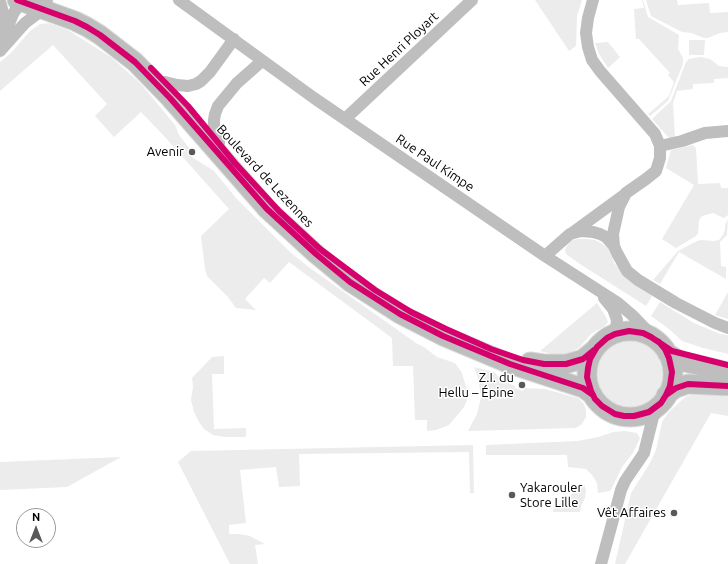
<!DOCTYPE html>
<html>
<head>
<meta charset="utf-8">
<style>
  body { margin:0 }
  #map { position:relative; width:728px; height:564px; overflow:hidden; background:#fff; font-family:Ubuntu,sans-serif }
  canvas { display:block }
  .north { position:absolute; left:16px; top:508px; width:40px; height:40px; box-sizing:border-box; background:#fff; border:1px solid #999; border-radius:50%; rotate:0deg; font-size:11px; font-weight:700; line-height:16px; text-align:center; color:#000 }
  .north::after { content:''; display:block; margin:auto; width:14px; height:18px; background:#595959; clip-path:polygon(50% 0,100% 100%,50% 72%,0 100%) }
</style>
</head>
<body>
<div id="map">
<canvas width="728" height="564"></canvas>
<div class="north">N</div>
</div>
<script>
const ctx = document.querySelector('canvas').getContext('2d');
ctx.lineJoin = 'round';
function fillPath(path, color) { ctx.fillStyle = color; ctx.fill(path, 'evenodd'); }
const poly = rows => new Path2D(rows.map(r => 'M' + r).join(''));
function strokePath(path, color, width, dash) { ctx.strokeStyle = color; ctx.lineWidth = width; ctx.lineCap = dash ? 'butt' : 'round'; ctx.setLineDash(dash || []); ctx.stroke(path); }
function drawText(font, color, halo, rows, align = 'center') {
  ctx.font = font + ' Ubuntu,sans-serif'; ctx.lineWidth = 3; ctx.setLineDash([]); ctx.textBaseline = 'middle'; ctx.strokeStyle = halo; ctx.fillStyle = color; for (const [text, x, y, turn = 0] of rows) {
    ctx.save(); ctx.translate(x, y); ctx.rotate((+turn || 0) * Math.PI / 180); ctx.textAlign = isNaN(turn) ? turn : align; if (halo) ctx.strokeText(text, 0, 0); ctx.fillText(text, 0, 0); ctx.restore();
  }
}
fillPath(poly([
  [535,0,582,0,577,16,576,46,569,51],
  [642,0,643,0,648,17,679,35,678,49,683,58,683,64,668,101,650,116,648,114,669,96,674,82,668,75,670,73,639,39,636,39,634,9,644,8],
  [646,0,677,0,678,5,709,3,710,13,728,12,728,32,720,33,708,38,704,38,691,33,682,32,651,16],
  [49,23,68,30,112,58,141,84,175,125,179,135,190,149,188,151,192,157,214,171,236,198,291,253,310,268,416,343,424,347,437,357,455,363,462,373,467,390,467,400,464,407,449,425,436,430,427,431,427,420,415,420,413,366,393,366,392,338,289,262,270,283,264,278,245,299,256,310,236,308,228,297,207,276,205,269,201,236,229,209,164,136,141,112,114,137,95,116,107,104,53,45,0,91,0,62,11,53,30,31,40,24],
  [689,40,705,40,704,55,689,55],
  [608,42,620,57,608,68,599,54,595,43],
  [701,57,710,59,719,66,728,67,728,78,714,79,714,83,693,84,693,89,677,91,673,103,675,138,669,138,652,119,671,101,686,62,689,59],
  [693,145,696,148,698,184,720,183,721,188,728,188,728,215,724,218,713,213,702,216,699,220,698,233,696,236,676,248,662,239,694,185,666,168,671,150],
  [728,219,727,235,720,242,721,266,726,267,726,279,679,252,660,284,653,280,678,251,697,241,701,240,714,241,719,240,723,235,725,229,725,225],
  [577,239,588,239,595,240,601,243,610,250,614,263,632,283,652,296,646,306,580,264,566,254,565,250,566,247,571,241],
  [728,292,728,319,715,315],
  [660,302,694,323,720,334,728,335,728,354,703,348,682,341,669,329,651,316],
  [597,303,606,317,608,322,605,326,591,334,579,348,566,354,552,354,540,351],
  '594 374a36 36 0 1 1 72 0a36 36 0 1 1-72 0Z',
  [224,356,224,374,212,374,214,429,246,428,246,437,225,437,213,435,204,429,199,422,194,412,191,400,193,387,192,378,212,357],
  [474,367,494,372,503,381,515,386,515,388,523,391,524,388,545,389,578,398,584,404,586,410,586,417,582,424,576,428,468,431,477,414,481,397,478,377],
  [701,392,728,397,728,416,711,413,625,564,615,564,631,493,650,463,656,450,662,422,668,413,685,397],
  [625,431,637,433,640,438,633,453,622,467,611,490,609,491,598,493,597,483,592,475,586,469,568,467,567,455,486,455,486,445,578,441,598,437,613,432],
  [473,445,474,493,470,493,469,452,299,454,300,486,279,487,276,467,240,470,246,523,229,525,229,534,239,534,250,536,265,544,255,545,258,564,230,564,178,462,191,451],
  [121,457,67,487,0,490,0,462],
  [584,484,586,490,585,498,581,506,580,512,553,512,553,509]
]), '#ececec');
const primary = poly([
  [17,0,75,21,87,27,100,35,135,62,170,98,267,209,316,254,350,282,400,314,443,336,510,364,583,388,593,395],
  '587 374a43 43 0 1 1 86 0a43 43 0 1 1-86 0Z',
  [667,353,680,361,728,372],
  [530,362,544,364,566,364,583,359,594,350],
  [666,395,676,388,688,384,728,386]
]);
strokePath(primary, '#dbdbdb', 21);
strokePath(poly([
  [179,0,314,98,545,256,618,303,632,315,655,339],
  [593,0,588,18,586,33,588,47,592,60,600,71,655,134,660,146,660,158,656,171,646,179,626,193,619,207,613,234,614,246,617,253,627,271,638,280,676,303,715,323,728,328],
  [0,2,6,23,4,37,0,45],
  [7,29,13,14,22,0],
  [0,51,25,23,37,14,47,0],
  [165,82,177,85,188,86,196,84,201,81,210,72,234,39],
  [345,119,472,0],
  [219,143,214,128,214,120,215,114,218,106,237,83,262,61],
  [660,146,682,141,705,133,728,131],
  [572,233,624,195],
  [545,256,570,234,581,231,593,232,600,234,606,237,614,246],
  [604,298,613,309,617,320,616,329,611,335],
  [601,564,621,490,625,481,644,453,653,417,661,403]
]), '#bebebe', 12);
strokePath(primary, '#bebebe', 19);
strokePath(poly([
  [17,0,75,21,87,27,100,35,135,62,170,98,267,209,316,254,350,282,400,314,443,336,510,364,583,388,593,395],
  [151,68,188,106,235,163,279,211,320,249,375,290,411,312,446,329,491,349,523,360,544,364,566,364,583,359,594,350],
  [659,342,665,349,669,358,672,372,670,386,666,395,661,403,649,412,634,416,624,416,615,414,602,406,595,399,591,391,587,377,588,368,590,359,597,347,607,338,615,334,629,331,643,333,651,337,672,351,728,365],
  [666,395,676,388,688,384,728,386]
]), '#d6006c', 6);
for (const [x, y, r, color] of [
  [192,152,4,"#595959"],
  [522,385,4,"#595959"],
  [512,495,4,"#595959"],
  [674,513,4,"#595959"]
]) { const dot = new Path2D(); dot.arc(x, y, r, 0, 2 * Math.PI); ctx.fillStyle = color; ctx.fill(dot); strokePath(dot, '#fff', 1.5); }
drawText('13px', '#000', '#fff', [
  ["Rue Henri Ployart",399,49,-43],
  ["Rue Paul Kimpe",435,163,34],
  ["Boulevard de Lezennes",265,176,47]
]);
drawText('13px', '#000', '#fff', [
  ["Avenir",184,152],
  ["Z.I. du",514,378],
  ["Hellu – Épine",514,393],
  ["Yakarouler",520,488,"left"],
  ["Store Lille",520,503,"left"],
  ["Vêt Affaires",666,513]
], 'right');
</script>
</body>
</html>
